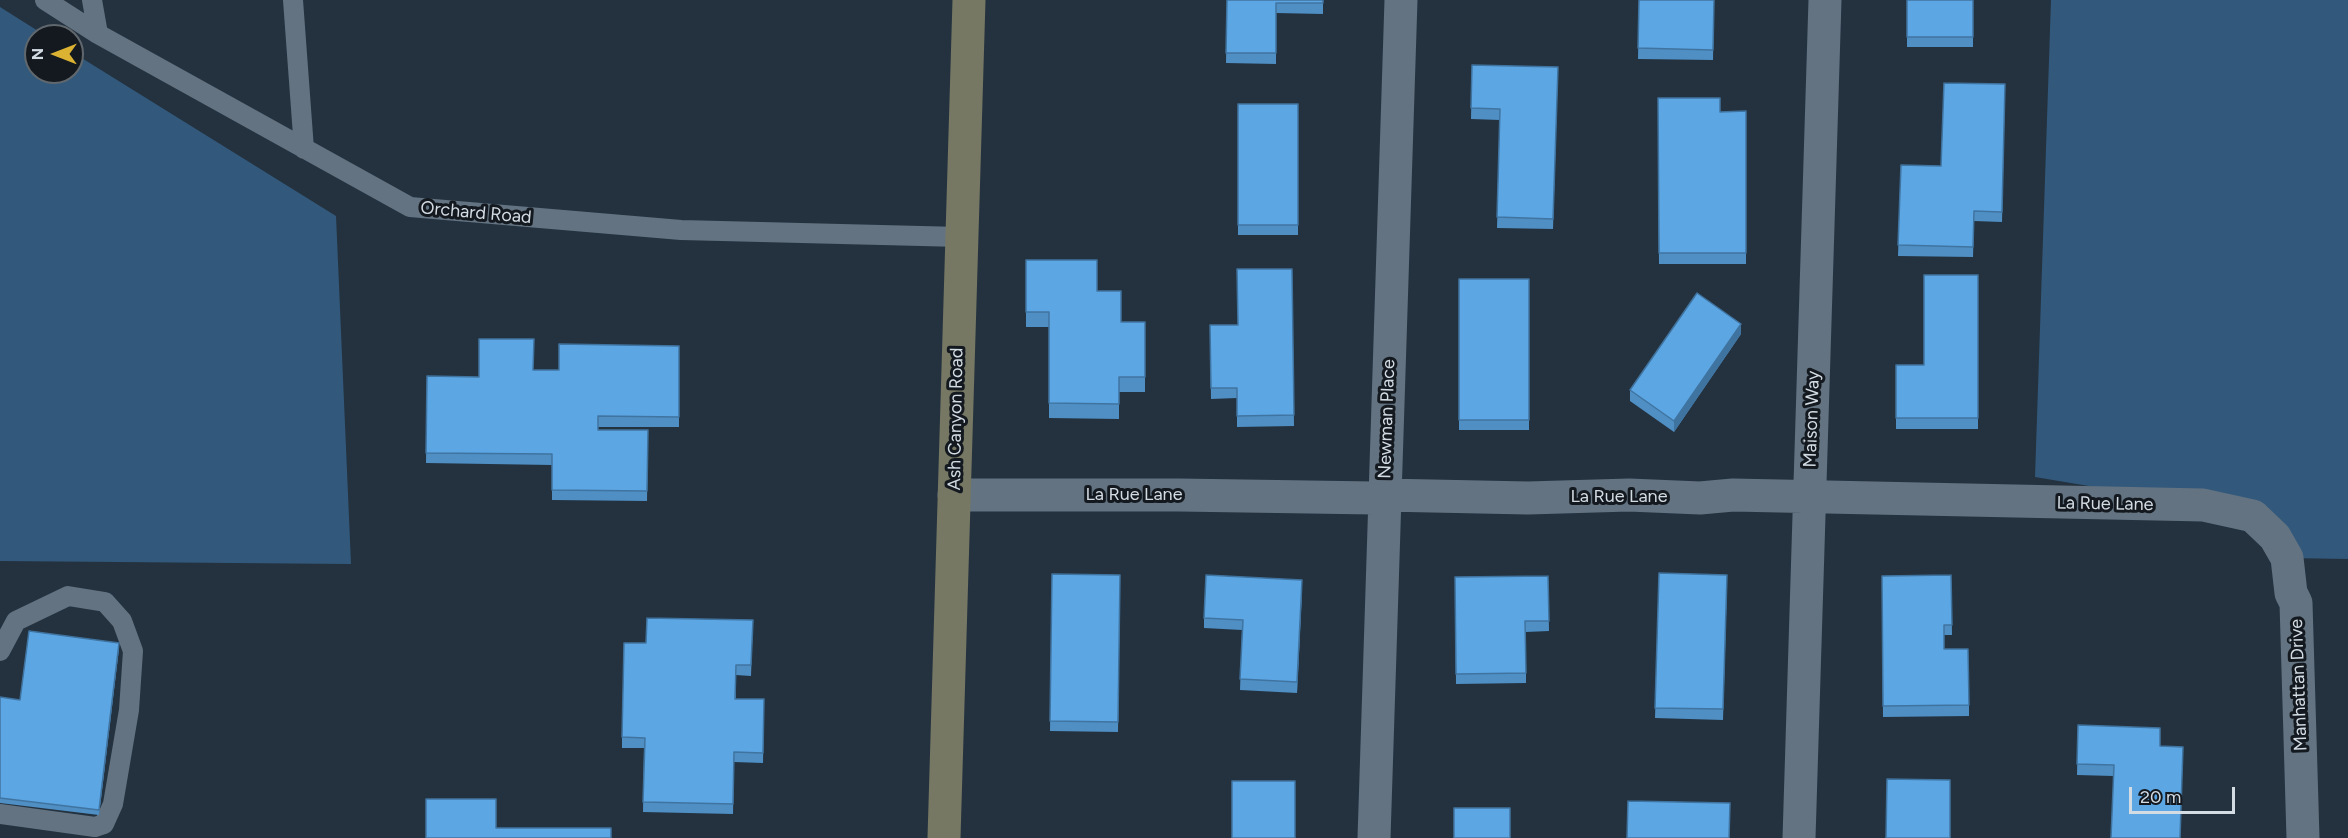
<!DOCTYPE html>
<html>
<head>
<meta charset="utf-8">
<style>
  body { margin:0 }
  #map { position:relative; width:2348px; height:838px; overflow:hidden; background:#24323f; font-family:Figtree,sans-serif }
  canvas { display:block }
  .north { position:absolute; left:24px; top:24px; width:60px; height:60px; box-sizing:border-box; background:#13191f; border:2px solid #60676d; border-radius:50%; rotate:270deg; font-size:16px; font-weight:700; line-height:24px; text-align:center; color:#d3dbe3 }
  .north::after { content:''; display:block; margin:auto; width:21px; height:27px; background:#dcb233; clip-path:polygon(50% 0,100% 100%,50% 72%,0 100%) }
  .scale { position:absolute; left:2129px; top:787px; width:106px; height:27px; box-sizing:border-box; border:3px solid #d3dbe3; border-top:0; padding-left:8px; font-size:18px; line-height:21px; white-space:nowrap; color:#d3dbe3; -webkit-text-stroke:4px #13191f; paint-order:stroke }
</style>
</head>
<body>
<div id="map">
<canvas width="2348" height="838"></canvas>
<div class="north">N</div>
<div class="scale">20 m</div>
</div>
<script>
const ctx = document.querySelector('canvas').getContext('2d');
ctx.lineJoin = 'round';
function fillPath(path, color) { ctx.fillStyle = color; ctx.fill(path, 'evenodd'); }
const poly = rows => new Path2D(rows.map(r => 'M' + r).join(''));
function strokePath(path, color, width, dash) { ctx.strokeStyle = color; ctx.lineWidth = width; ctx.lineCap = dash ? 'butt' : 'round'; ctx.setLineDash(dash || []); ctx.stroke(path); }
function drawText(font, color, halo, rows, align = 'center') {
  ctx.font = font + ' Figtree,sans-serif'; ctx.lineWidth = 6; ctx.setLineDash([]); ctx.textBaseline = 'middle'; ctx.strokeStyle = halo; ctx.fillStyle = color; for (const [text, x, y, turn = 0] of rows) {
    ctx.save(); ctx.translate(x, y); ctx.rotate((+turn || 0) * Math.PI / 180); ctx.textAlign = isNaN(turn) ? turn : align; if (halo) ctx.strokeText(text, 0, 0); ctx.fillText(text, 0, 0); ctx.restore();
  }
}
fillPath(poly([
  [2051,0,2348,0,2348,559,2287,558,2253,516,2203,505,2035,477],
  [0,7,46,36,36,36,36,72,72,72,72,52,336,216,351,564,0,561]
]), '#32597b');
strokePath(poly([
  [45,0,98,34,410,207,681,230,961,237],
  [92,0,98,34],
  [293,0,304,149],
  [0,651,16,621,68,596,105,602,122,621,133,651,129,710,113,804,104,824,95,827,0,814]
]), '#637381', 20);
strokePath(poly([
  [954,495,1179,495,1374,498,1384,495,1528,498,1629,495,1700,498,1733,495,2203,505,2253,516,2275,537,2287,558,2291,593,2296,603,2303,838],
  [1374,838,1401,0],
  [1799,838,1825,0]
]), '#637381', 33);
strokePath(poly([
  [944,838,969,0]
]), '#767864', 33);
fillPath(poly([
  [1227,0,1323,0,1323,14,1276,13,1276,64,1226,63],
  [1639,0,1714,0,1713,60,1638,59],
  [1907,0,1973,0,1973,47,1907,47],
  [1472,65,1558,67,1553,229,1497,228,1500,120,1471,119],
  [2005,84,2002,222,1974,221,1973,257,1898,256,1901,165,1941,166],
  [1658,98,1720,112,1746,111,1746,264,1659,264],
  [1238,104,1298,104,1298,235,1238,235],
  [1026,260,1097,291,1121,322,1145,322,1145,392,1119,392,1119,419,1049,418,1049,327,1026,327],
  [1292,269,1294,426,1237,427,1237,398,1211,399,1210,325,1237,325],
  [1978,275,1978,429,1896,429,1896,365,1924,365],
  [1459,279,1529,279,1529,430,1459,430],
  [1741,334,1674,432,1630,401,1630,390],
  [679,346,679,427,598,427,598,430,648,430,647,501,552,500,552,465,426,463,427,376,479,377,533,370,559,370],
  [1659,573,1727,586,1723,720,1655,718],
  [1052,574,1120,575,1118,732,1050,731],
  [1951,575,1952,635,1944,635,1944,649,1969,705,1969,716,1883,717,1882,576],
  [1548,576,1549,631,1526,632,1526,683,1456,684,1455,577],
  [1302,591,1297,693,1240,690,1242,630,1204,628,1204,618],
  [753,620,751,676,736,675,736,699,764,699,763,763,734,762,733,814,643,812,644,748,622,748,622,737,646,643],
  [119,648,99,815,0,803,0,697,20,700],
  [2078,725,2160,728,2113,776,2077,775]
]), '#4f8fc4');
fillPath(poly([
  [1741,324,1741,334,1674,432,1674,421],
  [1302,580,1302,591,1297,693,1297,682],
  [119,643,119,648,99,815,99,810]
]), '#4074a0');
const building = poly([
  [1227,0,1323,0,1323,3,1276,3,1276,53,1226,53,1227,0],
  [1639,0,1714,0,1713,50,1638,48,1639,0],
  [1907,0,1973,0,1973,37,1907,37,1907,0],
  [1472,65,1558,67,1553,219,1497,217,1500,109,1471,108,1472,65],
  [1944,83,2005,84,2002,212,1974,211,1973,247,1898,245,1901,165,1941,166,1944,83],
  [1658,98,1720,98,1720,112,1746,111,1746,253,1659,253,1658,98],
  [1238,104,1298,104,1298,225,1238,225,1238,104],
  [1026,260,1097,260,1097,291,1121,291,1121,322,1145,322,1145,377,1119,377,1119,404,1049,403,1049,312,1026,312,1026,260],
  [1237,269,1292,269,1294,415,1237,416,1237,388,1211,388,1210,325,1238,325,1237,269],
  [1924,275,1978,275,1978,418,1896,418,1896,365,1924,365,1924,275],
  [1459,279,1529,279,1529,420,1459,420,1459,279],
  [1697,293,1741,324,1674,421,1630,390,1697,293],
  [479,339,534,339,533,370,559,370,559,344,679,346,679,417,598,416,598,430,648,430,647,491,552,490,552,454,426,453,427,376,479,377,479,339],
  [1659,573,1727,575,1723,709,1655,708,1659,573],
  [1052,574,1120,575,1118,722,1050,721,1052,574],
  [1206,575,1302,580,1297,682,1240,679,1243,620,1204,618,1206,575],
  [1951,575,1952,625,1944,625,1944,649,1968,649,1969,705,1883,706,1882,576,1951,575],
  [1548,576,1549,621,1525,621,1526,673,1456,674,1455,577,1548,576],
  [647,618,753,620,751,665,736,665,735,699,764,699,763,753,734,752,733,804,643,802,645,738,622,737,624,643,646,643,647,618],
  [29,631,119,643,99,810,0,798,0,697,20,700,29,631],
  [2078,725,2160,728,2160,746,2183,747,2180,838,2111,838,2114,765,2077,764,2078,725],
  [1887,779,1950,780,1950,838,1886,838,1887,779],
  [1232,781,1295,781,1295,838,1232,838,1232,781],
  [426,799,496,799,496,828,611,828,611,838,426,838,426,799],
  [1628,801,1730,803,1729,838,1627,838,1628,801],
  [1454,808,1510,808,1510,838,1454,838,1454,808]
]);
fillPath(building, '#5ca6e4');
strokePath(building, '#4074a0', 1.5);
drawText('18px', '#d3dbe3', '#13191f', [
  ["Orchard Road",476,213,5],
  ["Ash Canyon Road",956,419,-89],
  ["Newman Place",1387,419,-88],
  ["Maison Way",1812,419,-88],
  ["La Rue Lane",1134,495],
  ["La Rue Lane",1619,497],
  ["La Rue Lane",2105,504,1],
  ["Manhattan Drive",2299,685,-92]
]);
</script>
</body>
</html>
